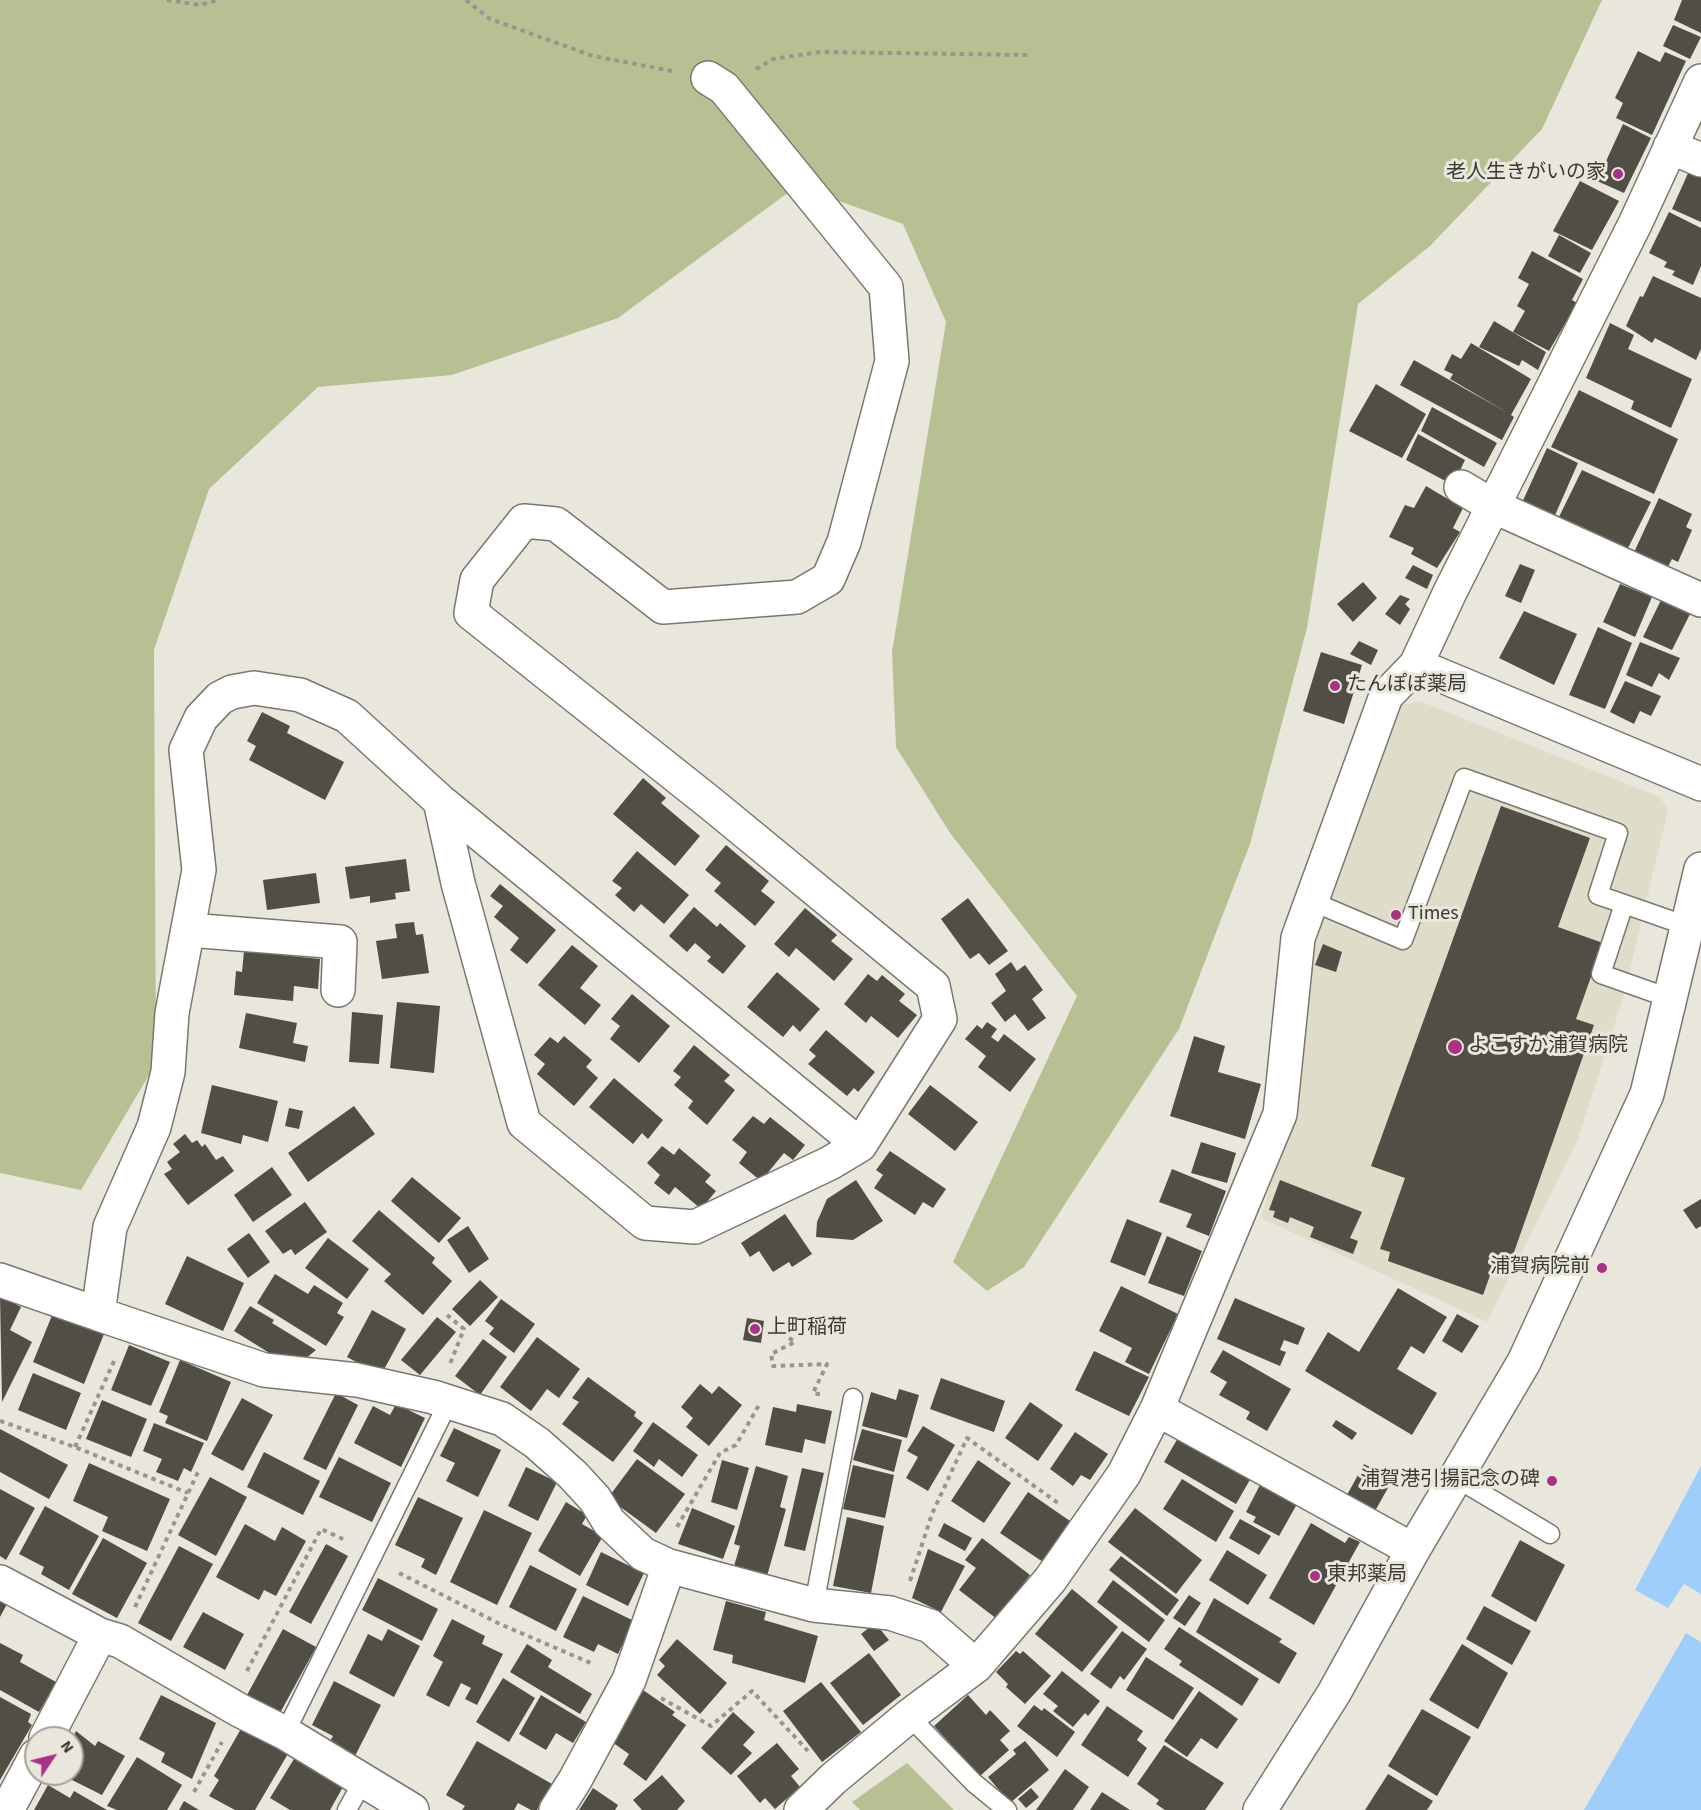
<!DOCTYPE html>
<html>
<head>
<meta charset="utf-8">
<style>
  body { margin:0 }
  #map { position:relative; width:1701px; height:1810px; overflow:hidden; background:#e9e7dc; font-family:"Source Sans 3",sans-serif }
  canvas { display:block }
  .north { position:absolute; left:24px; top:1726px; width:60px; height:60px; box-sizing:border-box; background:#e9e7dc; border:2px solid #a3a199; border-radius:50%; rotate:55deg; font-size:16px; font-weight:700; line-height:24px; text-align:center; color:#3a3934 }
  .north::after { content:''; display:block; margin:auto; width:21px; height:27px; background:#ab3185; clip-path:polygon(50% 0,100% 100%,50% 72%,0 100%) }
</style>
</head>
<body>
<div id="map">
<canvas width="1701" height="1810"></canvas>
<div class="north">N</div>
</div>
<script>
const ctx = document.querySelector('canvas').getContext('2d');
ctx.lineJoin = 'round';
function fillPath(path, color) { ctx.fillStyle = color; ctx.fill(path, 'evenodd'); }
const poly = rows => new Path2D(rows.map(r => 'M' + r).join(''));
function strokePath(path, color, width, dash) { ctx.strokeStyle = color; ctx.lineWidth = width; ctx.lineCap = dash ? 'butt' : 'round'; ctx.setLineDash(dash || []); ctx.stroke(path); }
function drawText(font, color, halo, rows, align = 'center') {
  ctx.font = font + ' "Source Sans 3","Noto Sans JP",sans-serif'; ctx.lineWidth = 6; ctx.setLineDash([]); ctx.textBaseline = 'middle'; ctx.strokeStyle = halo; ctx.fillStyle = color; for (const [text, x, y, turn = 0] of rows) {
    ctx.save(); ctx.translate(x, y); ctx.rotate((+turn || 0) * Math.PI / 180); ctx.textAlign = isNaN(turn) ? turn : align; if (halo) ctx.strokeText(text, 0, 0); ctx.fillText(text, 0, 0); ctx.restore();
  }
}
fillPath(poly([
  [1420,701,1660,797,1668,810,1624,995,1578,1139,1487,1322,1261,1218,1296,1099,1313,947,1396,706]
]), '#dfdcca');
fillPath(poly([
  [0,0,1602,0,1542,129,1430,246,1358,304,1307,628,1250,844,1179,1029,1024,1267,987,1291,953,1262,1077,996,950,833,896,747,892,652,946,322,903,224,797,186,618,318,452,375,318,387,209,489,154,650,156,1063,81,1190,0,1173],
  [907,1763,954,1810,860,1810,852,1802]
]), '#b7c093');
fillPath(poly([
  [1701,1466,1701,1594,1684,1584,1668,1608,1635,1590],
  [1686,1633,1701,1642,1701,1810,1584,1810]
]), '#9fcefd');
fillPath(poly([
  [1682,0,1701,0,1701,33,1674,20],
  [1673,25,1701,37,1690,59,1663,46],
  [1638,51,1660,62,1665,52,1686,61,1652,135,1616,118,1623,103,1615,98],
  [1623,124,1651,138,1624,193,1597,181],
  [1689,171,1701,176,1701,222,1672,209],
  [1580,181,1619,201,1592,250,1553,231],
  [1669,212,1701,228,1701,266,1693,285,1672,275,1675,271,1664,267,1667,262,1649,253],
  [1559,235,1591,253,1580,273,1548,256],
  [1532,251,1583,279,1572,300,1577,303,1549,351,1513,332,1525,311,1517,306,1529,284,1518,278],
  [1653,276,1701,298,1701,349,1696,360,1655,338,1652,343,1626,326,1640,296,1643,297],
  [1494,321,1546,352,1538,370,1522,360,1519,366,1479,347],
  [1610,323,1634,335,1628,349,1692,379,1671,428,1631,409,1634,401,1586,378],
  [1471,343,1531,379,1511,415,1514,417,1502,440,1400,385,1414,360,1508,413,1450,379,1453,374,1444,370,1452,354,1461,359],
  [1376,384,1426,414,1402,458,1349,431],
  [1579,390,1678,439,1654,494,1551,447],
  [1432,407,1497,443,1484,467,1421,431],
  [1418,434,1465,460,1453,485,1406,460],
  [1547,448,1578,463,1552,522,1520,507],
  [1582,470,1651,502,1624,556,1556,523],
  [1426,486,1463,508,1453,528,1460,532,1437,568,1411,554,1414,548,1389,537,1405,505,1414,508],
  [1659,498,1692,514,1686,527,1692,530,1678,562,1672,559,1664,574,1631,559],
  [1520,564,1535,570,1521,603,1505,596],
  [1413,565,1433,575,1427,589,1405,578],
  [1363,582,1377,598,1353,622,1337,604],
  [1620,584,1652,597,1635,637,1603,622],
  [1400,595,1410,599,1405,604,1410,609,1400,625,1385,614],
  [1661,600,1690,614,1672,650,1643,637],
  [1524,611,1577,634,1554,685,1499,658],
  [1598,627,1632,643,1605,709,1569,695],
  [1359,641,1378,650,1371,665,1350,654],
  [1640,642,1680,658,1669,680,1659,673,1652,687,1626,675],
  [1321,652,1362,665,1344,724,1303,711],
  [1625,681,1661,696,1651,716,1640,711,1634,724,1610,712],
  [262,712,290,726,287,733,344,762,325,800,249,760,256,746,247,741],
  [643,778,666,798,661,803,700,836,675,866,613,814],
  [1501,806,1590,838,1558,927,1603,943,1576,1019,1594,1025,1507,1272,1493,1267,1483,1295,1388,1261,1390,1252,1380,1249,1405,1178,1371,1166],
  [726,845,769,881,761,891,775,902,755,926,714,891,721,883,705,870],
  [637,851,689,895,664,924,641,904,634,912,615,895,622,888,612,881],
  [406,859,410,891,395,893,396,899,370,903,370,896,350,899,345,867],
  [316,873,320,903,267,910,263,880],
  [500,884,556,930,527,964,510,950,519,938,494,917,503,906,490,896],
  [968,898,1008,951,989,965,979,953,970,959,941,919],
  [694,907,717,927,720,923,746,946,723,974,707,961,711,957,695,943,687,952,669,936],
  [805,908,837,935,831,941,853,959,834,981,796,948,789,957,774,944],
  [414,922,416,935,423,934,429,973,382,979,376,941,397,938,395,924],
  [1323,944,1342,952,1336,972,1315,965],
  [572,945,598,966,580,988,601,1005,585,1025,538,985],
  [244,951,320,959,318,989,294,986,293,1001,234,995,236,971,242,972],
  [1011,962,1017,971,1025,965,1043,990,1032,999,1046,1018,1028,1031,1015,1014,1005,1022,991,1003,1006,991,995,974],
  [777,972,820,1009,800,1032,793,1025,783,1037,747,1007],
  [868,974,877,981,882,975,905,994,899,1001,917,1015,898,1038,871,1016,866,1023,844,1004],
  [632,994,670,1026,639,1063,610,1039,620,1026,611,1019],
  [397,1002,440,1006,434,1073,390,1068],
  [352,1012,383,1015,379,1064,349,1062],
  [246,1013,297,1023,293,1043,308,1046,305,1062,239,1048],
  [987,1022,997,1029,991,1037,998,1042,1004,1034,1036,1059,1010,1092,978,1067,986,1056,965,1039,977,1025,982,1029],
  [826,1030,875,1072,858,1092,854,1088,847,1096,808,1064,816,1056,809,1050],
  [564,1036,592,1060,586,1067,598,1078,574,1106,537,1074,545,1064,534,1055,550,1037,558,1043],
  [1194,1036,1225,1046,1218,1072,1261,1084,1245,1139,1170,1116],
  [694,1045,730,1075,724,1081,735,1090,707,1125,688,1108,693,1101,674,1085,681,1077,673,1071],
  [614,1078,663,1120,648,1139,642,1133,633,1144,589,1107],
  [212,1085,278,1101,268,1142,243,1135,241,1144,201,1133],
  [930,1085,978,1122,955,1151,908,1114],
  [354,1106,375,1134,308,1182,288,1153],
  [289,1108,303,1111,299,1129,285,1126],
  [753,1116,764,1124,770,1117,805,1145,793,1160,784,1153,761,1181,739,1163,747,1152,732,1140],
  [185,1134,192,1143,197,1140,202,1147,205,1144,216,1160,223,1156,234,1171,188,1205,164,1174,172,1169,167,1162,180,1152,173,1144],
  [1201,1142,1236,1153,1227,1183,1191,1173],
  [662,1146,674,1155,679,1148,711,1175,705,1182,716,1191,701,1209,675,1187,669,1195,654,1183,660,1175,647,1163],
  [890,1151,946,1189,933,1208,923,1202,915,1215,874,1188,883,1175,876,1170],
  [272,1167,292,1195,253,1222,234,1195],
  [1172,1169,1226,1191,1209,1236,1186,1227,1192,1214,1159,1202],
  [412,1177,461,1218,439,1243,391,1201],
  [856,1180,883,1221,853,1240,816,1237,817,1222,827,1199],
  [1280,1180,1362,1212,1350,1238,1358,1241,1353,1254,1310,1237,1314,1227,1290,1217,1288,1223,1273,1217,1275,1211,1269,1210],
  [1701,1199,1701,1226,1696,1229,1683,1210],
  [305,1202,327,1232,295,1255,291,1249,283,1254,265,1231],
  [379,1210,435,1258,432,1263,452,1281,423,1315,384,1281,391,1274,352,1241],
  [785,1214,812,1254,792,1267,789,1262,773,1272,759,1251,750,1257,741,1243],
  [1127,1219,1162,1233,1145,1276,1110,1262],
  [468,1226,489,1259,469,1273,447,1240],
  [249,1233,270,1262,248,1278,227,1249],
  [1167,1236,1202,1251,1184,1296,1148,1283],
  [328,1238,369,1269,347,1299,305,1268],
  [187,1256,244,1283,223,1331,165,1304],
  [275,1274,308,1294,314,1285,343,1303,337,1313,344,1317,326,1346,257,1303],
  [480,1280,498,1297,470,1326,452,1309],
  [1121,1286,1178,1314,1149,1374,1125,1362,1132,1348,1099,1331],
  [1398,1288,1447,1317,1424,1354,1411,1346,1397,1369,1437,1393,1412,1435,1305,1371,1328,1332,1359,1352],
  [0,1296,21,1307,10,1330,32,1342,2,1402],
  [1235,1298,1305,1328,1298,1345,1284,1340,1280,1350,1286,1352,1280,1366,1217,1339],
  [501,1299,535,1324,514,1353,489,1334,494,1328,485,1321],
  [250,1306,274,1320,272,1323,316,1350,305,1359,271,1354,234,1331],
  [372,1310,406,1329,381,1375,347,1357],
  [53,1313,104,1334,84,1384,33,1362],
  [1457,1314,1479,1326,1462,1353,1442,1341],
  [437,1317,456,1332,420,1375,401,1360],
  [747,1318,764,1321,761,1343,743,1340],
  [537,1337,580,1369,559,1398,547,1389,531,1411,500,1387],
  [483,1339,507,1357,480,1395,455,1376],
  [129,1345,170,1362,151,1406,111,1390],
  [1223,1350,1291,1389,1267,1431,1246,1419,1250,1412,1219,1395,1227,1382,1210,1372],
  [1094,1351,1149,1377,1129,1416,1075,1390],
  [180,1360,231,1382,207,1441,165,1423,168,1416,159,1412],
  [33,1373,81,1393,66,1430,18,1410],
  [588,1377,636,1412,634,1416,643,1423,613,1462,562,1424,579,1402,572,1398],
  [941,1378,1005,1401,994,1432,930,1409],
  [700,1384,712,1394,719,1386,742,1405,709,1446,686,1427,693,1418,681,1407],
  [899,1389,919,1395,907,1438,862,1426,871,1392,896,1400],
  [336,1393,358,1405,326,1470,303,1459],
  [242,1398,273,1415,243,1471,211,1454],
  [102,1400,147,1419,131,1457,86,1439],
  [1030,1402,1063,1425,1038,1461,1005,1438],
  [396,1404,425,1418,401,1467,354,1443,373,1406,390,1415],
  [797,1404,832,1411,825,1444,805,1439,802,1453,765,1445,773,1407,796,1412],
  [1336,1420,1357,1433,1352,1440,1332,1426],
  [653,1422,698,1455,682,1477,659,1459,654,1467,633,1451],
  [154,1423,204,1443,191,1472,184,1468,178,1481,156,1472,162,1459,143,1451],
  [923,1426,955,1445,928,1491,906,1478,918,1457,907,1451],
  [454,1428,501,1450,478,1497,446,1481,455,1463,440,1456],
  [0,1429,68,1465,49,1499,0,1472],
  [862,1429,902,1440,894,1472,853,1460],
  [1075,1432,1108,1454,1090,1480,1081,1475,1073,1486,1050,1469],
  [1179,1436,1251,1478,1236,1504,1164,1462],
  [264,1452,320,1481,303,1515,247,1487],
  [339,1457,391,1483,372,1522,319,1497],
  [637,1459,685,1494,656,1533,608,1498],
  [722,1460,749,1468,737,1510,711,1502],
  [978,1460,1011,1483,984,1523,951,1501],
  [89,1463,170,1499,147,1551,102,1531,108,1517,73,1501],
  [1364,1464,1393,1479,1375,1511,1347,1495],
  [853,1465,894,1475,885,1518,843,1509],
  [756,1466,788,1476,780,1507,786,1509,767,1576,734,1566,740,1546,734,1544],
  [526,1467,557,1482,538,1521,508,1506],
  [802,1468,824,1473,805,1551,784,1546],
  [210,1477,247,1497,216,1556,178,1535],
  [1182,1479,1234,1511,1216,1542,1163,1509],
  [1261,1483,1297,1504,1279,1536,1253,1522,1256,1517,1246,1512],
  [0,1489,35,1508,6,1560,0,1556],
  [1028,1492,1070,1521,1043,1562,1000,1533],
  [418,1497,463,1518,436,1575,421,1567,425,1559,395,1545],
  [566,1502,587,1515,582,1524,603,1536,580,1576,538,1551],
  [45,1506,99,1536,69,1590,41,1574,44,1567,19,1554],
  [692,1508,735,1526,723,1559,678,1544],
  [1135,1508,1202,1560,1176,1594,1108,1542],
  [484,1510,532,1533,497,1605,450,1582],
  [847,1517,884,1526,871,1593,833,1586],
  [1240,1519,1271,1536,1259,1555,1229,1538],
  [944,1523,972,1538,965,1551,938,1536],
  [1311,1523,1345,1543,1349,1537,1360,1542,1314,1625,1269,1598],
  [245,1524,275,1541,282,1527,306,1541,276,1596,264,1590,259,1600,216,1577],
  [103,1538,147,1563,117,1618,72,1594],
  [982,1538,1030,1575,997,1619,959,1590,976,1568,965,1560],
  [1520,1540,1565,1565,1536,1622,1491,1596],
  [326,1544,348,1556,311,1624,289,1612],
  [179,1546,213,1564,171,1641,138,1623],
  [928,1549,965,1566,941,1612,912,1598],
  [1227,1550,1267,1575,1248,1605,1209,1580],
  [601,1552,644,1573,628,1606,586,1585],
  [1121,1556,1179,1600,1167,1616,1109,1570],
  [530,1565,577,1589,556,1631,509,1607],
  [378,1578,438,1609,422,1641,362,1610],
  [1113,1580,1165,1620,1149,1642,1097,1602],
  [1072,1589,1118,1627,1082,1672,1035,1634],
  [1189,1595,1201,1603,1185,1626,1173,1618],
  [583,1596,634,1621,618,1654,598,1644,594,1652,563,1637],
  [1214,1598,1282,1639,1279,1642,1297,1653,1279,1684,1196,1632],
  [0,1601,7,1604,0,1617],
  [726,1601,766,1612,764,1620,818,1636,805,1683,732,1663,733,1655,713,1650],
  [1484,1606,1531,1631,1512,1665,1466,1639],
  [203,1612,244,1634,225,1670,183,1647],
  [452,1619,485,1636,482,1644,503,1654,477,1705,465,1699,471,1688,461,1683,449,1707,426,1695,443,1662,433,1656],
  [875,1623,889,1640,874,1651,861,1634],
  [1179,1627,1259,1679,1242,1706,1179,1665,1182,1661,1164,1649],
  [283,1629,316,1647,280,1713,247,1695],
  [388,1629,420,1646,394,1697,349,1673,368,1634,382,1641],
  [1122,1631,1147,1649,1124,1680,1120,1676,1111,1689,1090,1674],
  [677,1639,727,1683,700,1714,657,1675,665,1666,659,1660],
  [0,1643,23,1655,20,1662,56,1682,39,1712,0,1690],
  [527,1644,552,1660,548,1667,592,1694,580,1714,510,1672],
  [1462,1644,1508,1673,1478,1729,1429,1700],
  [1016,1651,1020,1654,1023,1651,1051,1676,1025,1704,1006,1687,1008,1684,996,1672],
  [869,1653,901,1695,863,1725,830,1683],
  [1146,1657,1194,1688,1173,1720,1126,1690],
  [1062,1671,1100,1701,1088,1716,1085,1713,1073,1727,1053,1711,1058,1706,1043,1694],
  [503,1678,535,1698,509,1742,476,1722],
  [334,1681,381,1705,355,1756,329,1743,333,1736,312,1725],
  [821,1682,861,1732,822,1762,783,1711],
  [643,1690,675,1712,672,1715,686,1725,646,1781,623,1764,629,1754,609,1740],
  [1199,1691,1238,1719,1217,1749,1201,1738,1187,1757,1164,1741],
  [161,1695,216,1723,192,1779,161,1762,165,1753,139,1739],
  [541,1695,586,1722,573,1743,556,1733,546,1750,519,1734],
  [968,1695,986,1715,990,1710,1010,1731,1000,1740,1009,1750,980,1776,934,1726],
  [0,1697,31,1714,28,1722,32,1725,0,1780],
  [1034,1705,1042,1711,1044,1708,1075,1732,1057,1757,1017,1726],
  [1107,1706,1143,1731,1137,1740,1147,1748,1128,1777,1081,1745],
  [1422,1709,1471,1737,1437,1796,1388,1766],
  [733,1712,755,1732,743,1745,752,1753,731,1775,701,1748],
  [242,1727,289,1752,255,1810,235,1810,209,1796,219,1780,214,1776],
  [76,1731,95,1746,98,1741,125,1756,102,1795,66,1777,72,1774,72,1739],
  [477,1741,552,1784,537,1810,531,1810,518,1803,514,1810,462,1810,465,1806,446,1795],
  [1025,1741,1049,1770,1010,1803,988,1777,1016,1754,1013,1750],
  [777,1743,799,1769,791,1776,800,1787,775,1809,765,1798,760,1803,737,1776],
  [1164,1745,1224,1783,1205,1810,1165,1810,1156,1804,1159,1800,1137,1784],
  [137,1757,182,1785,167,1810,117,1810,107,1806],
  [294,1759,343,1787,330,1810,290,1810,270,1798],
  [1065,1769,1089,1787,1073,1810,1036,1810],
  [1388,1774,1433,1801,1427,1810,1365,1810],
  [662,1775,685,1801,677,1810,642,1810,633,1800],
  [48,1785,70,1798,74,1791,107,1810,34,1810],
  [593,1788,618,1805,615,1810,579,1810],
  [1031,1788,1039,1797,1026,1808,1018,1799],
  [1102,1792,1130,1810,1090,1810],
  [184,1801,199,1810,179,1810]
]), '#504e45');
const service = poly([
  [1311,901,1403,940,1464,778,1618,833,1598,895,1624,904],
  [1669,998,1601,974,1624,904,1687,926],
  [1456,1478,1550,1534],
  [814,1605,853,1398],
  [909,1716,974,1783,1007,1810],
  [285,1733,448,1403],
  [347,1810,364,1779]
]);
const minor = poly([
  [708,78,724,88,886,287,892,361,844,542,828,579,797,597,663,607,556,524,524,521,477,580,471,613,709,802,933,986,940,1019,860,1145,830,1163,695,1227,645,1223,524,1123,458,883,440,801,347,716,300,695,254,688,232,692,220,698,201,718,186,750,199,870,172,1013,168,1072,154,1127,110,1227,98,1314,264,1370,357,1380,433,1397,502,1419,537,1443,573,1475,595,1499,609,1522,643,1554,669,1566,814,1605,890,1613,930,1626,976,1666],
  [1670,147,1701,160],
  [1461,487,1493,506,1701,600],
  [1416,665,1701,784],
  [440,801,860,1145],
  [189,930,340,942,338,990],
  [0,1280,98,1314],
  [1157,1409,1413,1550],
  [0,1582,100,1635,120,1641,239,1710,285,1733,412,1810],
  [46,1738,100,1635],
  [7,1810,36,1756],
  [556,1810,575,1780,629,1680,669,1566],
  [801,1810,833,1779,909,1716,976,1666,1050,1580,1124,1474,1157,1409,1280,1114,1298,938,1386,696,1416,665,1450,592,1635,224,1701,81]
]);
const tertiary = poly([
  [1260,1810,1334,1693,1413,1550,1524,1362,1647,1094,1701,869]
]);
strokePath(service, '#7a786e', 21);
strokePath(minor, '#7a786e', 36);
strokePath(tertiary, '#7a786e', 36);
strokePath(poly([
  [167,0,200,5,218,0],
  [466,0,490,19,593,56,672,71],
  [756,69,773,59,820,52,1029,55],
  [447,1315,464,1329,450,1364],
  [774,1328,795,1342,771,1354,773,1366,827,1364,813,1393,824,1395],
  [0,1421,75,1447,188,1493],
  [75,1447,115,1359],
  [677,1527,720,1453,736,1445,759,1405],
  [399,1573,500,1624,593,1664],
  [910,1581,932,1514,967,1438,1058,1503],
  [135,1607,198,1472],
  [247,1671,321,1529,345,1540],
  [661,1698,711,1726,752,1691,808,1751],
  [194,1792,222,1742]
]), '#97968d', 4, [4.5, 4.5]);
strokePath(service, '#fff', 18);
strokePath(minor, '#fff', 33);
strokePath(tertiary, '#fff', 33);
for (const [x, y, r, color] of [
  [1618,174,6,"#ab3185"],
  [1335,686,6,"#ab3185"],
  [1396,915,6,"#ab3185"],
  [1455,1047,8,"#ab3185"],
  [1602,1268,6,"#ab3185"],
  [755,1329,6,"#ab3185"],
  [1552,1481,6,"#ab3185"],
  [1315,1576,6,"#ab3185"]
]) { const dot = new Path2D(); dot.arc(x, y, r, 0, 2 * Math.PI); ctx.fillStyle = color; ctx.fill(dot); strokePath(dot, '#e9e7dc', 2); }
drawText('20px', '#3a3934', '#e9e7dc', [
  ["老人生きがいの家",1606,174,"right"],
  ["たんぽぽ薬局",1347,686],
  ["Times",1408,915],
  ["よこすか浦賀病院",1468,1047],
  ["浦賀病院前",1590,1268,"right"],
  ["上町稲荷",767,1329],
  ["浦賀港引揚記念の碑",1540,1481,"right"],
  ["東邦薬局",1327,1576]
], 'left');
</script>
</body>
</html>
